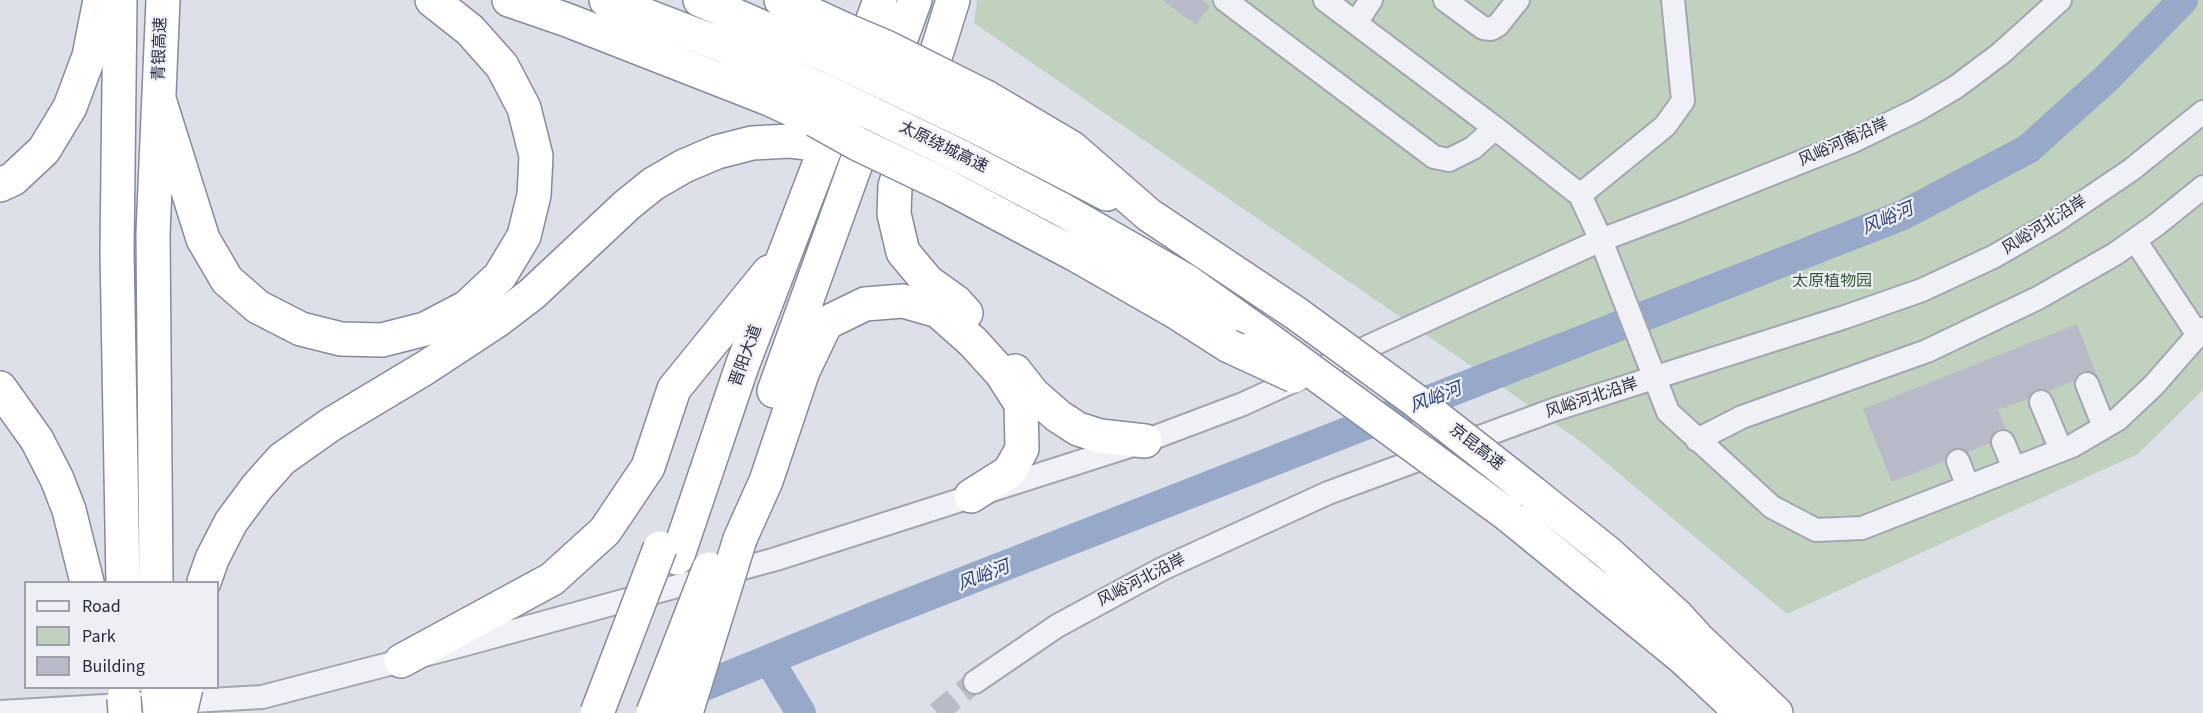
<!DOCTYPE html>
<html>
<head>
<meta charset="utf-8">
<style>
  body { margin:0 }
  #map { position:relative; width:2203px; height:713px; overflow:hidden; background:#dde0e8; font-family:"Source Sans 3",sans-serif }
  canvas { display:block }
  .legend { position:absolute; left:24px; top:581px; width:195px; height:108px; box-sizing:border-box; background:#edeff5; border:2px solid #9ea1ac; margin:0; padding:8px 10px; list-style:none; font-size:18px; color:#272c3e }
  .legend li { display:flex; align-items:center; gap:12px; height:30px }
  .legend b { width:30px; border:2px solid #9ea1ac }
</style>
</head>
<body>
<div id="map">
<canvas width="2203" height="713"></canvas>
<ul class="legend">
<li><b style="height:8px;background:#f0f1f6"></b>Road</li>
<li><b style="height:16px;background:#c0d2be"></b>Park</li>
<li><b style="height:16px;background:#b8bbc7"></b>Building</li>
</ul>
</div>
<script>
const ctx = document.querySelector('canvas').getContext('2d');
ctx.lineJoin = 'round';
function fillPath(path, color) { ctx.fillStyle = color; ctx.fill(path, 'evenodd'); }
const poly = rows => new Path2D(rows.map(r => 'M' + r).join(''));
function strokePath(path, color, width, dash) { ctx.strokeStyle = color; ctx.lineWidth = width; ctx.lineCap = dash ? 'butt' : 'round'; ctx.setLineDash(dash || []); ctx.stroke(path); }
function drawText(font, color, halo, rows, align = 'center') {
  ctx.font = font + ' "Source Sans 3","Noto Sans SC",sans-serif'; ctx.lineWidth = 4.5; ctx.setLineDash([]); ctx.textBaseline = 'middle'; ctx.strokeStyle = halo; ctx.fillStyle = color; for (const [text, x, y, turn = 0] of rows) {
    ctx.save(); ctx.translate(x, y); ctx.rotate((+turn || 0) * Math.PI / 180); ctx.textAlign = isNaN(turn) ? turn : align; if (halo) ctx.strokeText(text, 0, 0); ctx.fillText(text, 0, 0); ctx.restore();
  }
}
fillPath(poly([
  [977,0,2203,0,2203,390,2138,454,1787,614,1580,441,974,23]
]), '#c0d2be');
strokePath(poly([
  [769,660,801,713],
  [677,697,876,616,1903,215,2028,149,2107,78,2183,0]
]), '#97a8c9', 30);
fillPath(poly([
  [1162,0,1202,0,1210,6,1196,25],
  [2077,324,2096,373,2083,371,2077,375,2074,381,2049,391,2042,389,2035,390,2028,399,1998,410,2006,429,1998,429,1993,433,1990,443,1968,452,1961,448,1953,449,1947,453,1945,461,1892,482,1863,409]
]), '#b8bbc7');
strokePath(poly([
  [937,713,975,682]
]), '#b9bcc6', 22, [22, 11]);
const minor = poly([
  [1225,0,1434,157,1449,160,1473,148,1495,128],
  [1325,0,1495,128,1580,195,1601,240,1668,412,1772,507,1816,530,1862,528,2072,446,2118,419,2154,385,2203,329],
  [1445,0,1483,28,1491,29,1498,25,1518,0],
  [1356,23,1371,0],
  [1580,195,1665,126,1683,101,1673,0],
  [2135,240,2198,335],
  [2087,384,2104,427],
  [2041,402,2061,450],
  [1697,440,1742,417,1927,351,2038,298,2115,254,2156,225,2203,187],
  [2003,442,2014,468],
  [1958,461,1968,487],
  [975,682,1057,626,1162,569,1328,493,1556,409,1845,317,1922,290,1993,257,2054,222,2131,170,2203,112],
  [0,712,262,697,466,644,776,559,1145,441,1243,404,1601,240,1678,211,1851,142,1917,110,1956,87,2000,54,2060,0]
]);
const highway = poly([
  [120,0,117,252,123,582],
  [509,0,567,20,769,99,815,120],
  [606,0,722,45,823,90],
  [700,0,837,60],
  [781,0,848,31],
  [953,0,895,186,894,214,903,252,928,282,956,302,966,313],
  [856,66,880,0],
  [986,97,1072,148,1149,215,1297,314],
  [159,99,203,239,227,280,258,307,301,329,341,339,382,340,425,329,467,307,500,276,524,236,534,195,536,156,524,108,502,66,470,30,432,0],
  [975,126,1107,194],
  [960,156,1061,209,1185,280,1261,334],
  [0,185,13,179,44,150,70,107,89,56,100,0],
  [946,186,1076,255,1179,314,1229,346],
  [1015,371,1033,394,1058,416,1078,429,1100,436,1145,441],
  [0,388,37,440,57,479,69,510,87,582],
  [774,391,915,0],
  [1533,493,1608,553,1676,615,1698,639,1776,713],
  [1508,515,1682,657,1742,713],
  [740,539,766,481,803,371,826,323,865,304,903,301,938,311,973,342,1002,374,1021,404,1022,449,1009,472,971,496],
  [677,558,742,366,836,120],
  [156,582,153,234,163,0],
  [204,582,212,559,231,522,257,487,282,459,330,425,425,368,498,320,532,294,627,205,653,184,684,166,717,152,752,143,790,141,807,143],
  [401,661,552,579,605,531,648,467,674,389,769,272]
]);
strokePath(minor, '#a3a6b2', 26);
strokePath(highway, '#858b9e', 36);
strokePath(minor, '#f0f1f6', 22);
strokePath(highway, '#fff', 33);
const highwayBridge = poly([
  [848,31,886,47,986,97],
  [837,60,975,126],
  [823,90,960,156],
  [815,120,858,144,946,186],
  [1297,314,1416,401,1533,493],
  [1261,334,1508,515],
  [1229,346,1294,376],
  [158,694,160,713],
  [124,698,125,713],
  [180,713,186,688],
  [597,713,660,548],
  [653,713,709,569],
  [686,713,740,539]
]);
strokePath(highwayBridge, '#858b9e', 36, []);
strokePath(highwayBridge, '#fff', 33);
drawText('16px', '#272c3e', '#edeff5', [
  ["青银高速",161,49,-88],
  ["风峪河南沿岸",1844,143,-24],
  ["太原绕城高速",943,148,26],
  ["风峪河北沿岸",2045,226,-32],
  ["晋阳大道",747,356,-70],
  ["风峪河北沿岸",1592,399,-18],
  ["京昆高速",1476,448,38],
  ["风峪河北沿岸",1142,581,-27]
]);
drawText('16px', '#355a34', '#edeff5', [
  ["太原植物园",1832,282]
]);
drawText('italic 18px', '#304473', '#edeff5', [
  ["风峪河",1888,220,-23],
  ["风峪河",1436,399,-21],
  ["风峪河",984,577,-21]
]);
</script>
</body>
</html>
